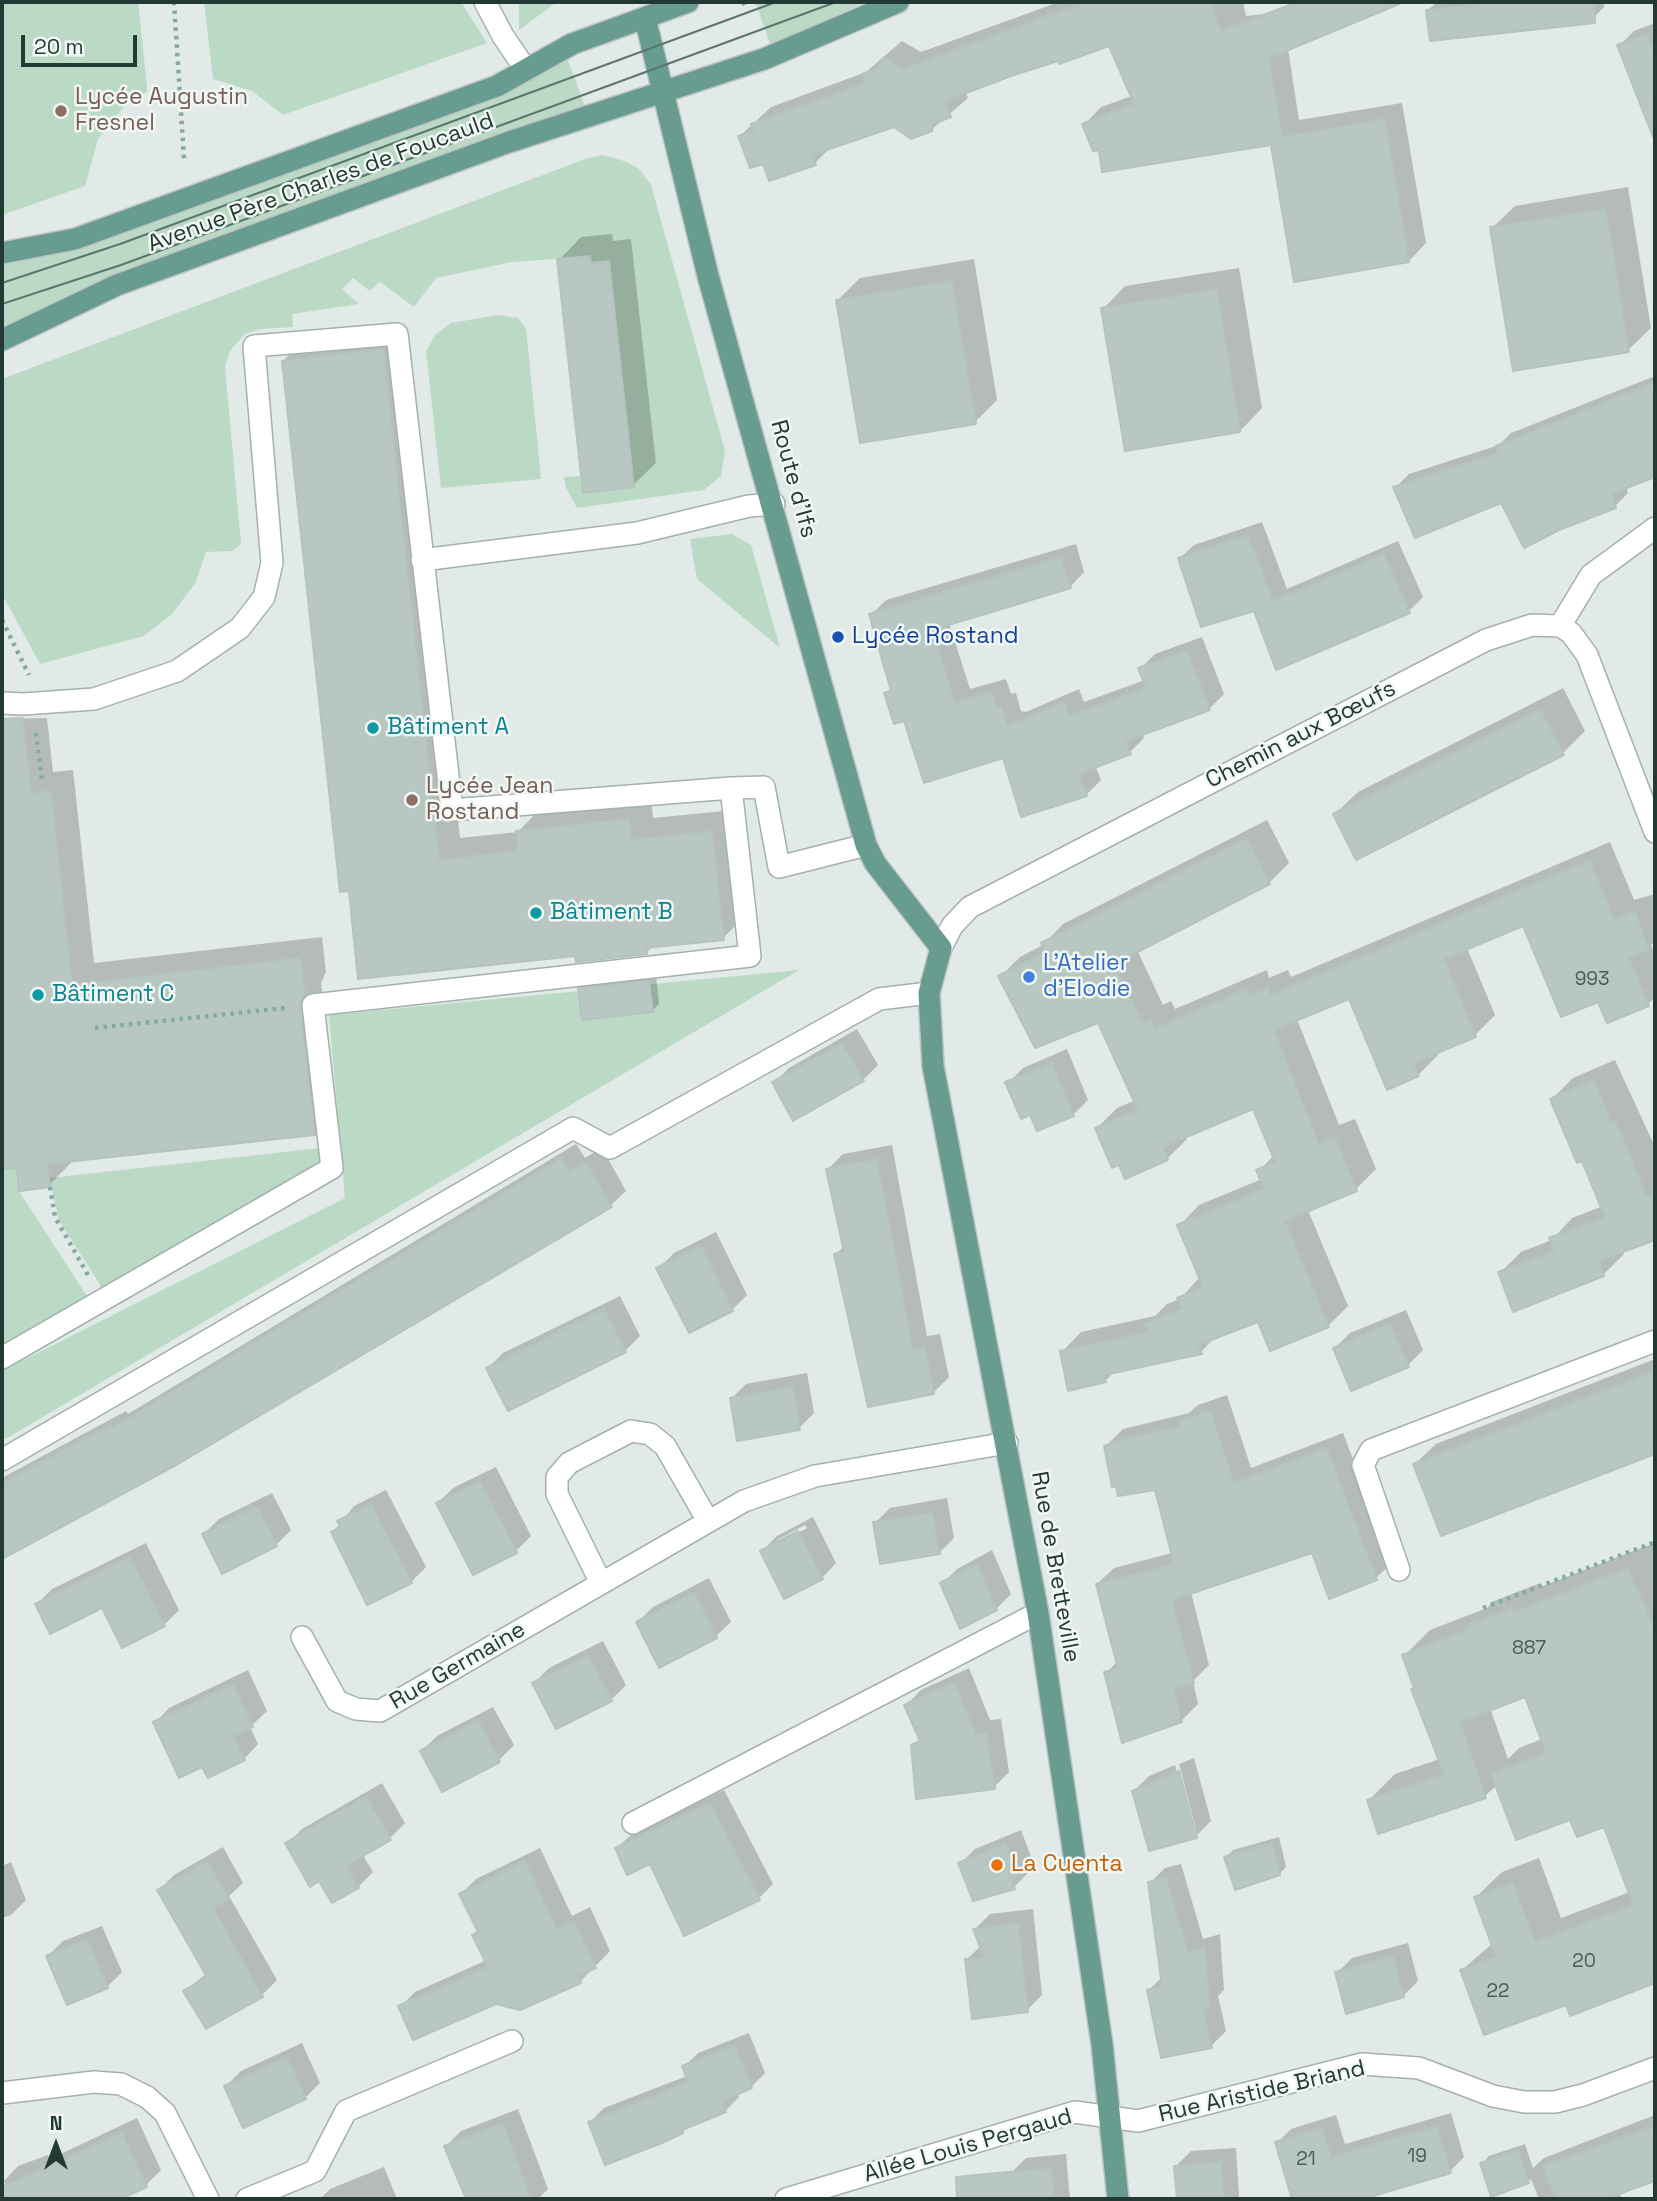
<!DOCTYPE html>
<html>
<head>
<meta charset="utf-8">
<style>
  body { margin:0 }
  #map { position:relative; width:1657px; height:2201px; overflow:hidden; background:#e1eae6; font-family:"Space Grotesk",sans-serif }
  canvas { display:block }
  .frame { position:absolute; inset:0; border:4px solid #233934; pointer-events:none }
  .north { position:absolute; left:21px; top:2110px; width:70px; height:70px; -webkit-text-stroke:5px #f1f7f4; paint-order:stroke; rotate:0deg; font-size:19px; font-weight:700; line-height:28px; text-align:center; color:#233934 }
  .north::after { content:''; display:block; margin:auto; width:24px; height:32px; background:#233934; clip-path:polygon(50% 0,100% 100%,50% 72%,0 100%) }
  .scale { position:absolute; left:21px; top:35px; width:116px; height:32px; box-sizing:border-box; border:4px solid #233934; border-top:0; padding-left:9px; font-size:21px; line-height:24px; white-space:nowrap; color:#233934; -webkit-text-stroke:5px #f1f7f4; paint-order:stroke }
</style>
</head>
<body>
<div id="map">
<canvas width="1657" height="2201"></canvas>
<div class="frame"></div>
<div class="north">N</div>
<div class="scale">20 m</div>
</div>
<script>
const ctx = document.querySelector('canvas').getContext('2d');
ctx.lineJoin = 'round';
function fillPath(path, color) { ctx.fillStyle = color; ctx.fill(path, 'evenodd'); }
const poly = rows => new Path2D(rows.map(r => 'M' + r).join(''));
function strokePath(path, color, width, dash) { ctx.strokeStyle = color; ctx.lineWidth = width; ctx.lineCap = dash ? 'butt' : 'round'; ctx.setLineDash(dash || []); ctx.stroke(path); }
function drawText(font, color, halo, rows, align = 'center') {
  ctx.font = font + ' "Space Grotesk",sans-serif'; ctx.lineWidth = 5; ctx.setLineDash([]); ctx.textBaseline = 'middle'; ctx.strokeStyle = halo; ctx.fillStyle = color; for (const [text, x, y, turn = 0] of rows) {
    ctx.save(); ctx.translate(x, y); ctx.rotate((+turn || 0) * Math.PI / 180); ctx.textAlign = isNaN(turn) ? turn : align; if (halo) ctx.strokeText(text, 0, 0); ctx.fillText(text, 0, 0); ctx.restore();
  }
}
fillPath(poly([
  [2,2,138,2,147,86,147,92,124,107,98,139,85,186,2,215],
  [204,2,461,2,487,43,283,115,252,91,213,79],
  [519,2,557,2,519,30],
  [755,2,865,2,771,46],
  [567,58,587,112,2,334,2,262],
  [603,155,627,162,639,169,651,185,725,451,721,476,704,490,577,508,566,488,564,477,580,476,583,493,634,487,609,261,591,263,590,256,512,262,436,278,414,307,380,282,370,291,353,278,342,289,359,304,292,314,293,327,261,329,245,334,230,351,225,367,241,544,233,551,206,552,196,582,172,614,144,636,40,664,2,594,2,379,588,158],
  [499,315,518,318,526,329,541,479,441,488,426,351,436,334,451,323],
  [732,534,751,545,780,648,697,579,690,539],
  [799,970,7,1438,2,1440,2,1371,345,1198,329,1015],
  [321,1148,321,1167,104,1291,59,1220,49,1178],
  [17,1168,19,1191,88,1298,2,1350,2,1169]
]), '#bbdac5');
fillPath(poly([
  [1059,2,1243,2,1246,16,1355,3,1288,49,1299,120,1402,103,1426,243,1409,261,1272,143,1100,148,1084,125,1101,107,1132,96,1110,44,965,92,968,98,931,130,894,125,831,147,815,163,764,161,740,136,771,107,866,72,902,41,921,52],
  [1437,2,1604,2,1604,7,1589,22,1428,10],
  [1655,23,1655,138,1619,46,1634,31],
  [1628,187,1651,328,1628,350,1492,228,1515,206],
  [612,234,613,241,631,239,656,463,633,485,559,260,581,237],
  [974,259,997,400,975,422,838,300,860,278],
  [1239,268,1262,408,1240,431,1103,309,1125,286],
  [404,328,460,838,518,832,540,809,651,798,653,818,734,810,745,916,723,938,653,946,646,953,576,954,350,889,283,361,306,339],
  [1655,376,1655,476,1626,486,1628,493,1615,506,1502,501,1395,488,1409,474,1499,445,1511,433],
  [1262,522,1287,589,1398,541,1423,597,1409,611,1255,608,1180,558,1194,545],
  [1076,544,1084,572,1070,587,949,623,970,689,1006,679,1011,694,1016,693,1021,711,1026,712,1079,689,1084,702,1145,680,1140,669,1155,654,1202,637,1224,694,1209,709,1142,733,1144,738,1130,752,1095,765,1101,780,1086,795,1004,756,905,719,886,694,892,687,871,615,886,600],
  [1563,688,1585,731,1563,753,1335,814,1358,792],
  [47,718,53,772,73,770,94,963,322,937,326,972,321,983,336,1112,314,1134,71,1159,71,1163,49,1185,18,1166,2,1167,2,719],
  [1267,820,1289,863,1269,883,1137,950,1163,1005,1171,1001,1175,1009,1267,970,1269,978,1288,970,1291,977,1610,842,1634,900,1655,894,1655,942,1651,945,1655,955,1655,997,1648,1004,1598,1000,1524,923,1467,948,1495,1015,1475,1035,1436,1052,1438,1055,1418,1075,1350,997,1297,1019,1339,1125,1355,1119,1376,1169,1356,1189,1308,1210,1348,1306,1328,1326,1259,1320,1216,1336,1201,1352,1115,1371,1105,1381,1062,1352,1081,1332,1155,1316,1167,1304,1180,1299,1199,1278,1180,1225,1199,1205,1262,1179,1259,1171,1274,1155,1254,1106,1186,1136,1187,1139,1167,1159,1120,1163,1097,1128,1117,1108,1136,1100,1099,1021,1000,977,1020,957,1043,945,1063,924],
  [656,974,659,1004,652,1011,580,989,587,982],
  [857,1029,878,1065,863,1080,774,1083,789,1068],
  [1067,1049,1088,1100,1073,1115,1031,1112,1008,1083,1023,1068],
  [1615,1060,1655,1147,1655,1238,1623,1250,1624,1254,1603,1275,1500,1273,1521,1252,1552,1240,1572,1218,1603,1206,1583,1158,1552,1099,1573,1078],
  [576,1144,585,1158,602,1148,626,1191,611,1205,203,1446,2,1557,2,1478,126,1411,128,1414],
  [892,1145,927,1336,940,1334,949,1377,934,1392,869,1405,836,1254,844,1246,828,1169,843,1154],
  [716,1232,747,1295,732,1310,659,1268,674,1253],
  [620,1296,640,1336,625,1351,488,1368,503,1353],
  [1406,1310,1423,1350,1408,1365,1335,1348,1350,1333],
  [1655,1359,1655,1452,1442,1534,1415,1464,1436,1444],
  [807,1373,814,1413,799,1428,731,1399,746,1384],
  [1227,1395,1251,1468,1343,1433,1393,1562,1376,1578,1313,1550,1191,1592,1209,1665,1193,1681,1198,1704,1181,1721,1106,1673,1118,1661,1097,1584,1114,1568,1172,1553,1156,1488,1106,1446,1123,1429,1189,1413,1198,1405],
  [496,1467,531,1536,516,1551,438,1503,453,1488],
  [386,1490,426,1567,411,1582,333,1532,354,1506],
  [272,1493,291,1530,276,1545,204,1534,219,1519],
  [947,1498,954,1538,939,1553,875,1523,890,1508],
  [813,1517,836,1563,822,1578,762,1551,777,1536],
  [805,1525,807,1528,777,1544,777,1540],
  [146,1543,179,1610,164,1625,103,1605,37,1604,52,1589],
  [1654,1543,1655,1981,1571,2013,1567,2003,1462,1970,1493,1943,1476,1897,1502,1872,1539,1858,1561,1918,1630,1892,1605,1825,1571,1817,1497,1785,1485,1796,1379,1832,1369,1800,1395,1774,1440,1759,1404,1656,1430,1630,1487,1608,1494,1601,1538,1584,1540,1587],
  [1526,1695,1542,1739,1519,1748,1508,1759,1490,1708],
  [992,1550,1011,1594,996,1609,942,1584,957,1569],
  [709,1578,731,1622,716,1636,638,1622,653,1607],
  [603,1641,626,1685,611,1700,534,1683,549,1668],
  [969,1668,990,1720,1001,1719,1009,1772,994,1787,912,1746,921,1738,906,1705,921,1690],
  [248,1670,267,1711,250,1727,258,1744,244,1759,203,1764,155,1723,169,1708],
  [493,1707,514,1745,499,1760,422,1751,437,1736],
  [1194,1758,1211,1821,1196,1836,1134,1791,1149,1776,1175,1765,1193,1829,1196,1829,1179,1764],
  [382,1783,405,1823,390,1838,362,1854,373,1872,358,1887,287,1844,302,1829],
  [724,1790,773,1884,759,1898,617,1848,632,1834],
  [1021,1830,1032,1859,1027,1865,1029,1872,1014,1887,974,1899,960,1864,975,1849],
  [1279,1837,1286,1867,1279,1874,1226,1857,1233,1850],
  [223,1847,243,1883,229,1896,277,1980,262,1995,206,2027,185,1991,207,1973,159,1890,174,1875],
  [540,1848,572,1916,590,1907,610,1951,580,1982,496,2002,400,2007,415,1992,487,1960,474,1935,479,1931,461,1894,476,1879],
  [11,1862,26,1900,11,1915,2,1918,2,1866],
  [1181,1864,1203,1939,1220,1934,1224,1990,1218,1996,1226,2031,1211,2046,1149,1990,1163,1976,1150,1883,1165,1868],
  [1033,1909,1042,1995,1027,2010,966,1960,982,1945,975,1929,990,1914],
  [102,1926,122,1972,107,1987,48,1956,63,1941],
  [1408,1943,1418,1981,1403,1996,1337,1973,1352,1958],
  [749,2033,765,2073,751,2087,737,2092,739,2097,725,2111,688,2126,682,2131,590,2122,604,2108,687,2076,684,2067,698,2053],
  [302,2043,320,2083,305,2098,226,2086,241,2071],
  [518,2109,548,2189,538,2199,468,2199,446,2146,461,2131],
  [1451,2113,1464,2157,1450,2171,1356,2199,1333,2199,1331,2193,1310,2199,1294,2199,1277,2143,1291,2129,1336,2115,1345,2144],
  [1655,2115,1655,2179,1619,2192,1622,2199,1539,2199,1531,2179,1492,2194,1482,2164,1489,2156,1525,2144,1533,2168,1544,2158],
  [137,2118,161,2170,146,2185,115,2199,10,2199,4,2181,18,2166,48,2155,50,2159],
  [1236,2148,1239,2196,1236,2199,1178,2199,1176,2166,1191,2151],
  [1066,2154,1070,2199,1013,2199,1011,2173,1026,2158],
  [384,2167,397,2199,320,2199,330,2189]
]), '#0003');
const building = poly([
  [1086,2,1210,2,1221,31,1298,2,1404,2,1269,58,1282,137,1385,119,1409,262,1294,282,1271,145,1102,172,1099,150,1093,151,1082,124,1134,104,1109,46,1059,64,1058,61,1014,75,945,101,951,117,933,124,932,131,911,139,894,127,812,155,816,165,769,181,763,164,750,168,738,136,754,131,751,124,865,83,862,74,878,68,884,57,903,69,1086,2],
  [1494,2,1594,2,1595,23,1430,41,1426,10,1494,2],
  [1647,34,1655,54,1653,137,1617,45,1647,34],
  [1606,209,1629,352,1513,371,1490,227,1606,209],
  [590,256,591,263,609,261,634,487,583,493,557,259,590,256],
  [952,281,976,424,860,443,836,300,952,281],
  [1217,289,1240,432,1125,451,1101,308,1217,289],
  [383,349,439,860,518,851,516,831,629,819,631,840,712,831,724,940,646,948,647,954,576,962,575,956,358,979,349,891,340,892,282,361,383,349],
  [1655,382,1655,477,1611,494,1616,508,1559,530,1524,548,1501,503,1415,538,1393,487,1499,453,1496,446,1655,382],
  [1248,535,1273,601,1384,554,1410,613,1276,670,1254,611,1201,627,1178,558,1248,535],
  [1061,557,1071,588,932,630,955,703,992,692,996,708,1001,706,1007,725,1010,725,1064,702,1069,716,1146,688,1138,668,1187,650,1210,710,1126,741,1131,754,1078,774,1087,796,1021,817,1003,758,924,783,904,721,894,724,884,693,891,691,869,614,1061,557],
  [1540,709,1564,755,1356,860,1333,814,1540,709],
  [23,718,31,793,51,791,72,985,300,958,305,995,300,1007,315,1135,47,1164,50,1187,19,1191,17,1168,2,1169,2,719,23,718],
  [1247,838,1270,884,1114,964,1143,1023,1151,1019,1155,1028,1247,989,1249,996,1268,988,1271,995,1590,860,1614,919,1635,911,1649,950,1629,957,1649,1006,1607,1023,1598,1002,1561,1017,1523,926,1444,959,1476,1037,1413,1063,1419,1076,1387,1090,1349,999,1274,1030,1319,1144,1335,1137,1357,1191,1285,1221,1329,1327,1270,1351,1258,1322,1198,1345,1202,1354,1104,1375,1106,1382,1068,1391,1060,1351,1149,1332,1145,1323,1182,1309,1177,1298,1203,1287,1177,1225,1264,1189,1256,1170,1275,1162,1253,1109,1172,1143,1163,1148,1168,1160,1125,1179,1119,1165,1112,1168,1095,1128,1138,1110,1098,1023,1035,1048,998,976,1045,952,1041,943,1247,838],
  [649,981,653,1012,582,1020,578,988,649,981],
  [842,1043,864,1081,793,1121,772,1082,842,1043],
  [1052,1063,1074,1116,1037,1131,1030,1115,1021,1119,1005,1082,1052,1063],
  [1594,1080,1612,1123,1616,1121,1647,1197,1655,1194,1655,1240,1599,1261,1604,1276,1513,1312,1498,1272,1554,1251,1549,1238,1605,1217,1582,1161,1577,1163,1550,1099,1594,1080],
  [561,1158,569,1172,586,1162,612,1207,178,1464,2,1559,2,1483,111,1425,112,1428,561,1158],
  [877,1159,913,1350,925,1348,934,1394,868,1407,834,1254,844,1252,826,1169,877,1159],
  [701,1246,733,1311,689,1333,656,1268,701,1246],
  [604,1309,626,1352,508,1411,486,1368,604,1309],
  [1390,1323,1409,1367,1351,1391,1333,1348,1390,1323],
  [1655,1371,1655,1454,1441,1536,1413,1464,1655,1371],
  [793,1387,800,1430,737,1441,730,1398,793,1387],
  [1210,1410,1234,1483,1327,1448,1377,1580,1329,1599,1312,1553,1172,1600,1194,1683,1174,1688,1182,1722,1122,1743,1104,1672,1118,1669,1096,1584,1174,1564,1155,1490,1118,1496,1116,1486,1112,1487,1104,1446,1130,1437,1181,1427,1179,1421,1210,1410],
  [480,1481,517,1553,473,1575,436,1503,480,1481],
  [371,1504,412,1583,367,1605,331,1532,341,1527,337,1521,371,1504],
  [257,1506,277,1546,222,1574,202,1534,257,1506],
  [932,1513,940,1554,880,1564,873,1522,932,1513],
  [798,1531,823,1579,784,1599,760,1551,798,1531],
  [130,1557,165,1626,122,1648,102,1608,50,1634,35,1604,130,1557],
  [977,1564,997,1610,960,1629,940,1583,977,1564],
  [1628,1568,1655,1630,1655,1983,1570,2016,1566,2005,1484,2035,1460,1970,1496,1957,1474,1897,1513,1883,1535,1942,1633,1905,1604,1827,1577,1837,1570,1820,1516,1840,1491,1774,1546,1753,1525,1697,1460,1722,1486,1798,1378,1834,1367,1800,1444,1774,1411,1689,1414,1688,1402,1655,1467,1630,1466,1626,1513,1608,1514,1612,1628,1568],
  [694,1592,717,1638,659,1668,636,1622,694,1592],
  [588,1655,612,1701,556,1729,532,1683,588,1655],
  [954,1682,976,1735,986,1733,995,1789,916,1799,911,1745,920,1741,904,1705,954,1682],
  [233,1684,253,1727,233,1736,245,1760,208,1778,202,1767,179,1778,153,1722,233,1684],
  [478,1720,500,1762,442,1792,420,1751,478,1720],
  [1179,1771,1197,1838,1149,1851,1132,1791,1179,1771],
  [366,1796,391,1840,346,1866,359,1888,332,1903,319,1881,310,1887,285,1843,366,1796],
  [710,1803,760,1900,684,1936,650,1864,627,1875,615,1848,710,1803],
  [1006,1843,1018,1876,1011,1878,1015,1889,973,1901,958,1863,1006,1843],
  [1272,1843,1280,1875,1235,1890,1224,1857,1272,1843],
  [207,1861,229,1899,213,1908,263,1997,206,2029,183,1991,207,1977,157,1890,207,1861],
  [525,1861,557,1930,574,1921,596,1968,578,1976,581,1983,520,2010,496,2004,413,2040,398,2006,488,1967,472,1935,478,1932,459,1894,525,1861],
  [1166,1878,1188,1953,1205,1948,1210,2007,1203,2008,1212,2048,1161,2058,1147,1990,1162,1986,1148,1882,1166,1878],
  [1018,1923,1028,2012,972,2019,965,1959,984,1957,973,1929,1018,1923],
  [87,1939,108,1988,67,2005,46,1956,87,1939],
  [1393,1956,1404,1997,1346,2014,1335,1972,1393,1956],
  [735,2045,752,2088,722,2101,726,2112,682,2130,683,2133,662,2143,605,2165,588,2122,688,2082,682,2066,735,2045],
  [287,2057,306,2099,243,2128,224,2086,287,2057],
  [503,2123,531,2199,466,2199,444,2146,503,2123],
  [1437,2126,1451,2173,1363,2199,1292,2199,1275,2142,1322,2128,1331,2157,1437,2126],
  [1655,2126,1655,2181,1605,2199,1555,2199,1543,2166,1655,2126],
  [122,2132,147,2187,120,2199,2,2199,2,2187,122,2132],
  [1518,2150,1529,2183,1491,2197,1480,2163,1518,2150],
  [1221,2162,1224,2199,1177,2199,1174,2166,1221,2162],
  [1051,2168,1054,2199,957,2199,956,2177,1051,2168]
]);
fillPath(building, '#b9c7c2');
strokePath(building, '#b4c3bd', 2);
const minor = poly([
  [485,2,503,36,526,70],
  [422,560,637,533,749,506,774,504],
  [1560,626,1591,575,1655,528],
  [2,703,23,704,94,699,177,671,240,628,264,597,272,563,254,346,397,334,452,810,731,788,750,956,313,1005,332,1168,2,1358],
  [731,788,764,787,779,867,866,845],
  [941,948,952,926,970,907,1486,640,1532,625,1560,626,1571,633,1587,655,1655,832],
  [2,1460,573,1128,610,1148,879,999,929,993],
  [1399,1570,1363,1465,1371,1450,1655,1341],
  [601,1583,557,1494,557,1477,569,1463,631,1431,650,1434,665,1446,708,1521],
  [302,1637,337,1701,356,1709,380,1711,744,1501,815,1476,1007,1443],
  [633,1823,1038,1613],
  [2,2093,94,2082,121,2084,147,2097,165,2113,208,2199],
  [247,2199,315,2171,346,2111,512,2041],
  [786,2199,1075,2112,1138,2121,1362,2064,1419,2068,1493,2096,1524,2102,1555,2102,1583,2095,1655,2068]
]);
const major = poly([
  [645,18,708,276,866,845,875,863,941,948,929,993,933,1066,1038,1613,1102,2044,1118,2199],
  [2,253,75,239,497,86,572,44,688,2],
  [2,340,117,285,509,142,764,59,898,2]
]);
strokePath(minor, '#a4b1ad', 24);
strokePath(major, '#bdc4c2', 24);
strokePath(poly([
  [174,2,184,159],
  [743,2,745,6],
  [2,620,29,675],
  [36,733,42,780],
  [95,1028,285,1008],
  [50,1187,55,1217,88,1275],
  [1483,1608,1655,1542]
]), '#84aba0', 4.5, [3.5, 5]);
strokePath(minor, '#fff', 21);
strokePath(major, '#699c91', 21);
strokePath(poly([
  [2,283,120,244,776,2],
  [2,304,121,265,836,2]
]), '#5d756f', 2);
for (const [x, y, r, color] of [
  [61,111,7,"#8d6e63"],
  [838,637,7,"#1a4fb4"],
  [373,728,7,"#0f9aa8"],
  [412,800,7,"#8d6e63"],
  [536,913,7,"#0f9aa8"],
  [1029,977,7,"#3f7fe0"],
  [38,995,7,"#0f9aa8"],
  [997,1865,7,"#e8710a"]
]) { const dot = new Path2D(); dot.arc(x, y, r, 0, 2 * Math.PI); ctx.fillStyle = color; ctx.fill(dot); strokePath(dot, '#f1f7f4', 2.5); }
drawText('19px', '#485c58', null, [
  ["993",1592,980],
  ["887",1529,1649],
  ["20",1584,1962],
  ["22",1498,1992],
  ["19",1417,2157],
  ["21",1306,2160]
]);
drawText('23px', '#785e54', '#f1f7f4', [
  ["Lycée Augustin",75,98],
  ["Fresnel",75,124],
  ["Lycée Jean",426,787],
  ["Rostand",426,813]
], 'left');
drawText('23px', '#233934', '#f1f7f4', [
  ["Avenue Père Charles de Foucauld",321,183,-20],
  ["Route d'Ifs",793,479,75],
  ["Chemin aux Bœufs",1301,735,-27],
  ["Rue de Bretteville",1055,1567,80],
  ["Rue Germaine",458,1666,-30],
  ["Rue Aristide Briand",1262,2092,-13],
  ["Allée Louis Pergaud",968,2146,-16]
]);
drawText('23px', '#164399', '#f1f7f4', [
  ["Lycée Rostand",852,637]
], 'left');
drawText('23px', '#0d838f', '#f1f7f4', [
  ["Bâtiment A",387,728],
  ["Bâtiment B",550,913],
  ["Bâtiment C",52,995]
], 'left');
drawText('23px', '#366cbe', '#f1f7f4', [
  ["L'Atelier",1043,964],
  ["d'Elodie",1043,990]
], 'left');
drawText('23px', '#c56008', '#f1f7f4', [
  ["La Cuenta",1011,1865]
], 'left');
</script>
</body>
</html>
